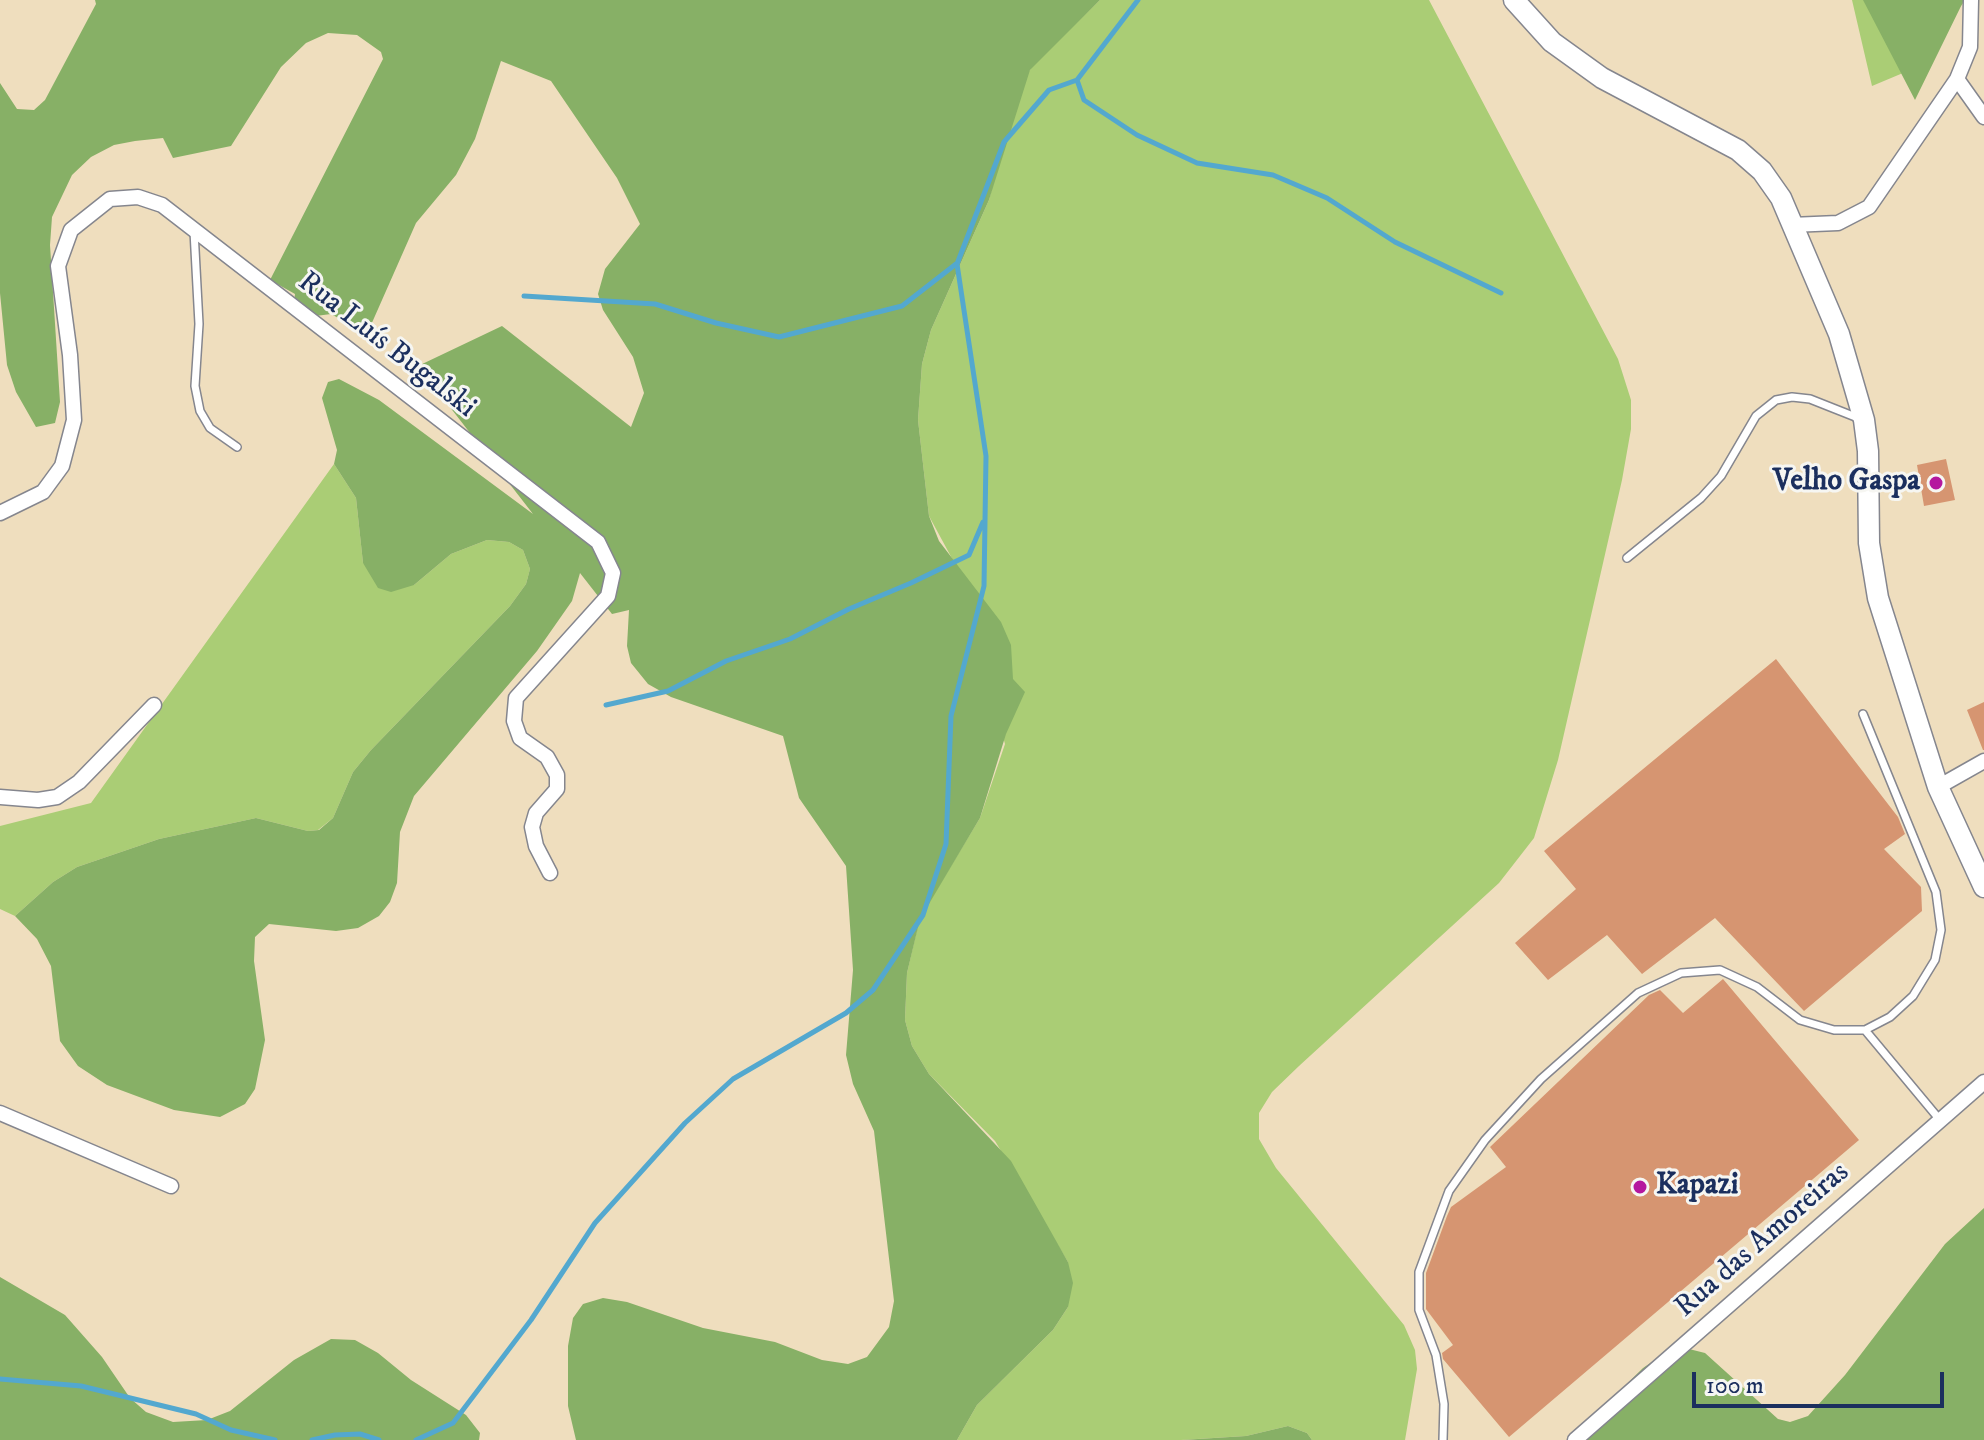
<!DOCTYPE html>
<html>
<head>
<meta charset="utf-8">
<style>
  body { margin:0 }
  #map { position:relative; width:1984px; height:1440px; overflow:hidden; background:#efdebe; font-family:"IM FELL DW Pica",serif }
  canvas { display:block }
  .scale { position:absolute; left:1692px; top:1372px; width:252px; height:36px; box-sizing:border-box; border:4px solid #1b2f5e; border-top:0; padding-left:10px; font-size:24px; line-height:28px; white-space:nowrap; color:#1b2f5e; -webkit-text-stroke:6px #f6f6f2; paint-order:stroke }
</style>
</head>
<body>
<div id="map">
<canvas width="1984" height="1440"></canvas>
<div class="scale">100 m</div>
</div>
<script>
const ctx = document.querySelector('canvas').getContext('2d');
ctx.lineJoin = 'round';
function fillPath(path, color) { ctx.fillStyle = color; ctx.fill(path, 'evenodd'); }
const poly = rows => new Path2D(rows.map(r => 'M' + r).join(''));
function strokePath(path, color, width, dash) { ctx.strokeStyle = color; ctx.lineWidth = width; ctx.lineCap = dash ? 'butt' : 'round'; ctx.setLineDash(dash || []); ctx.stroke(path); }
function drawText(font, color, halo, rows, align = 'center') {
  ctx.font = font + ' "IM FELL DW Pica",serif'; ctx.lineWidth = 6; ctx.setLineDash([]); ctx.textBaseline = 'middle'; ctx.strokeStyle = halo; ctx.fillStyle = color; for (const [text, x, y, turn = 0] of rows) {
    ctx.save(); ctx.translate(x, y); ctx.rotate((+turn || 0) * Math.PI / 180); ctx.textAlign = isNaN(turn) ? turn : align; if (halo) ctx.strokeText(text, 0, 0); ctx.fillText(text, 0, 0); ctx.restore();
  }
}
fillPath(poly([
  [1100,0,1429,0,1618,359,1631,400,1631,429,1622,480,1558,760,1534,838,1499,883,1299,1066,1272,1092,1259,1113,1259,1139,1276,1168,1404,1325,1415,1350,1417,1369,1405,1440,1312,1440,1307,1433,1288,1426,1246,1436,1181,1440,957,1440,977,1405,1053,1330,1068,1307,1068,1262,995,1141,929,1074,912,1046,905,1020,907,973,920,917,980,818,1005,744,955,564,929,516,918,420,922,364,931,330,989,200,1018,87,1034,64],
  [1852,0,1966,0,1903,73,1872,86],
  [334,464,356,498,363,563,414,585,451,554,487,540,509,542,523,550,530,569,526,584,510,606,371,750,353,772,333,818,318,830,308,831,256,818,159,839,77,867,53,882,15,916,0,909,0,826,91,803]
]), '#aacd75');
fillPath(poly([
  [95,0,1100,0,1030,70,989,200,931,330,922,364,918,420,929,516,939,541,1001,622,1011,645,1013,679,1025,692,1006,734,980,818,920,919,907,973,905,1020,912,1046,929,1074,1011,1161,1068,1262,1073,1283,1068,1307,1053,1330,977,1405,957,1440,576,1440,568,1406,568,1346,573,1318,583,1304,603,1298,627,1302,703,1328,775,1342,822,1360,848,1364,867,1357,889,1327,894,1301,874,1131,853,1084,846,1055,853,970,846,866,799,798,783,736,671,697,648,684,631,663,627,646,629,610,612,614,580,573,572,601,537,651,414,796,400,832,397,883,390,902,379,916,358,928,336,931,269,924,255,937,254,961,265,1040,255,1089,245,1104,220,1117,174,1110,107,1085,78,1066,60,1041,51,966,37,939,15,916,53,882,77,867,159,839,256,818,308,831,319,830,333,818,353,772,371,750,510,606,526,584,530,569,523,550,509,542,487,540,451,554,414,585,391,592,378,588,363,563,356,498,334,464,337,450,322,398,328,382,339,379,379,400,533,514,418,366,502,326,631,427,644,393,633,357,603,310,598,294,605,269,640,224,617,178,551,81,501,61,475,139,456,175,416,223,367,334,331,314,308,317,294,303,295,294,270,280,383,59,381,52,357,35,328,33,306,43,281,67,231,146,173,158,163,138,135,141,114,145,91,157,72,175,52,217,50,245,60,402,55,423,36,427,16,392,7,365,0,293,0,83,17,109,34,110,45,100,96,4],
  [1863,0,1964,0,1915,100],
  [1984,1208,1984,1440,1570,1440,1643,1368,1665,1353,1681,1347,1705,1353,1778,1419,1790,1422,1808,1416,1845,1375,1945,1244],
  [0,1277,65,1315,102,1357,130,1398,146,1412,173,1422,207,1420,230,1411,294,1360,331,1339,355,1340,378,1353,411,1380,466,1415,480,1433,479,1440,0,1440],
  [1288,1426,1307,1433,1312,1440,1182,1440,1246,1436]
]), '#87b066');
strokePath(poly([
  [1077,80,1084,100,1137,135,1197,163,1273,175,1327,198,1395,242,1501,293],
  [524,296,655,304,716,323,779,337,902,306,956,264],
  [606,705,668,691,726,661,790,639,849,609,911,583,969,555,983,522],
  [0,1379,81,1386,196,1414,231,1430,275,1440],
  [312,1440,335,1435,360,1434,379,1440],
  [416,1440,453,1423,531,1320,595,1223,685,1123,733,1079,846,1013,873,990,923,915,946,844,951,716,984,586,986,456,957,264,1004,142,1049,90,1077,80,1138,0]
]), '#53a8cf', 5);
fillPath(poly([
  [1946,459,1955,500,1924,506,1917,465],
  [1776,659,1898,817,1905,834,1884,849,1921,887,1922,911,1804,1011,1715,918,1642,974,1607,935,1548,980,1515,943,1576,889,1544,851],
  [1984,702,1984,750,1983,750,1967,710],
  [1723,979,1859,1140,1509,1437,1443,1359,1442,1353,1453,1345,1426,1309,1426,1273,1447,1216,1451,1207,1506,1167,1490,1147,1649,995,1660,990,1683,1013]
]), '#d69571');
const lane = poly([
  [194,231,199,324,195,386,200,411,210,428,237,447],
  [1627,558,1701,498,1721,476,1756,416,1776,400,1792,397,1810,399,1858,418],
  [1863,714,1936,892,1941,930,1935,960,1913,996,1890,1017,1865,1030,1940,1120],
  [1443,1440,1444,1404,1436,1355,1419,1310,1419,1272,1449,1191,1485,1140,1541,1079,1638,993,1681,973,1720,970,1757,987,1800,1020,1834,1030,1865,1030]
]);
const street = poly([
  [1957,79,1984,117],
  [1791,225,1838,223,1869,207,1957,79,1970,47,1971,0],
  [0,513,43,492,62,466,74,420,70,355,58,266,71,230,110,199,138,197,162,205,598,542,613,573,608,596,516,698,514,721,520,738,547,757,557,775,557,789,536,813,532,827,536,846,550,873],
  [1938,787,1984,761],
  [0,797,38,800,57,797,79,782,154,705],
  [0,1113,171,1186],
  [1575,1440,1984,1082]
]);
const secondary = poly([
  [1514,0,1552,42,1602,78,1738,150,1762,171,1781,198,1839,334,1864,420,1868,451,1869,543,1878,598,1938,787,1984,887]
]);
strokePath(lane, '#85868e', 10);
strokePath(street, '#85868e', 17);
strokePath(secondary, '#85868e', 23);
strokePath(lane, '#fff', 7);
strokePath(street, '#fff', 14);
strokePath(secondary, '#fff', 20);
for (const [x, y, r, color] of [
  [1936,483,8,"#b5179e"],
  [1640,1187,8,"#b5179e"]
]) { const dot = new Path2D(); dot.arc(x, y, r, 0, 2 * Math.PI); ctx.fillStyle = color; ctx.fill(dot); strokePath(dot, '#f6f6f2', 3); }
drawText('30px', '#1b2f5e', '#f6f6f2', [
  ["Rua Luís Bugalski",386,346,38],
  ["Rua das Amoreiras",1763,1241,-41]
]);
drawText('bold 30px', '#1b2f5e', '#f6f6f2', [
  ["Velho Gaspa",1920,483],
  ["Kapazi",1656,1187,"left"]
], 'right');
</script>
</body>
</html>
